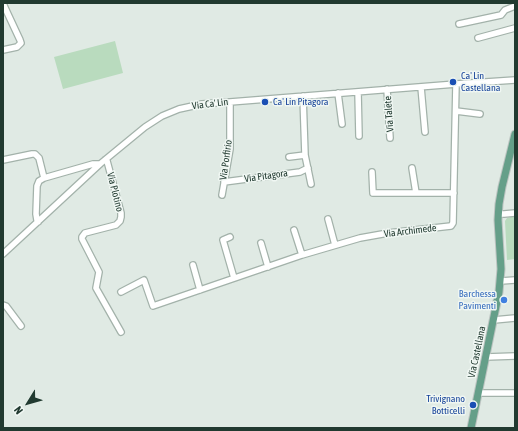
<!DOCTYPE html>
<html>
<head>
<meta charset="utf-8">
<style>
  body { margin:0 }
  #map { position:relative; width:518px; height:431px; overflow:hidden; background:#e0eae4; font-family:"Asap Condensed",sans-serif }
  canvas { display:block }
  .frame { position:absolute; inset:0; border:4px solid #213a30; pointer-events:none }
  .north { position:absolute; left:8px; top:383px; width:40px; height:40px; -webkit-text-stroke:3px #f0f7f3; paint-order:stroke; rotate:233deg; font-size:11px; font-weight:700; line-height:16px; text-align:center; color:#213a30 }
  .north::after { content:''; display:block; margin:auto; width:14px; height:18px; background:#213a30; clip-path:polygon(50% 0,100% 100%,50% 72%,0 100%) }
</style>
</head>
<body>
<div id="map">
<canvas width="518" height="431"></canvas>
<div class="frame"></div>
<div class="north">N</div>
</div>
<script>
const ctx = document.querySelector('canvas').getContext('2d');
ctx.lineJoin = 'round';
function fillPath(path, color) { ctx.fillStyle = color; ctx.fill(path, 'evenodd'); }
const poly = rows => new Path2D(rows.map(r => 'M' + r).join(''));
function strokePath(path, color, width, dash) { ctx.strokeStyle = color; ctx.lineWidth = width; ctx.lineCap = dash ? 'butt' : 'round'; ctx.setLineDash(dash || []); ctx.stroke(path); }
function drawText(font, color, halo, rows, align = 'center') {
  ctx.font = font + ' "Asap Condensed",sans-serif'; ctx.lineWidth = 3; ctx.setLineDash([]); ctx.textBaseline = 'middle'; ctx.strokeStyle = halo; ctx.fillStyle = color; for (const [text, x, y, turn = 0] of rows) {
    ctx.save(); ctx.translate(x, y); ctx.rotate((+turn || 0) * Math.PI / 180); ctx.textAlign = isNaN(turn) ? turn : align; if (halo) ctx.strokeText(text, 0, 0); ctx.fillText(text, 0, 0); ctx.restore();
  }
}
fillPath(poly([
  [115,41,123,73,63,89,54,57],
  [515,216,515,259,507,260,505,221,507,218]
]), '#b9dbbe');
const minor = poly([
  [459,24,501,15,505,10,515,6],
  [478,38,515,28],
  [3,50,17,47,21,43,20,40,6,10,3,3],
  [421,87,425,132],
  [387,89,390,138],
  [358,92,359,136],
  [338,93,342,124],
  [303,96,305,155,311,184],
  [456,111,480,114],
  [289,157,305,155],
  [3,160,32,154,35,154,39,158,44,178],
  [105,160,107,161,121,213,121,217,120,221,116,225,85,233,82,237,82,239,99,272,96,288,121,332],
  [412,168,416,193],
  [372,172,373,193,454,193],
  [224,182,300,172,308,168],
  [222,195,230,149,230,102],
  [498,214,504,214,515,213],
  [328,219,335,245],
  [38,222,37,220,36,214,37,186,39,181,44,178,93,164,100,164],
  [294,230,302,255],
  [230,237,223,240,234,278],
  [261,243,268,267],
  [3,254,100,164,145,127,162,116,179,109,202,104,230,102,456,84,515,80],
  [193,265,200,290],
  [501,281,515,280],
  [121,292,144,280,153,306,302,255,360,238,388,233,451,226,453,223,456,84],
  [3,305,6,306,21,326],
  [494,320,515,318],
  [486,357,515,356],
  [478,393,515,393]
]);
const major = poly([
  [471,428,499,292,501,269,498,220,499,204,502,187,515,134]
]);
strokePath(minor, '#a3b2aa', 8);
strokePath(major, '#bcc4c1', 9);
strokePath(minor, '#fff', 5.5);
strokePath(major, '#659f89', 7);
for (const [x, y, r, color] of [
  [453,82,4,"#1a4fb4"],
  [265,102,4,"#1a4fb4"],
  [504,300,4,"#3f7fe0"],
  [473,405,4,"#1a4fb4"]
]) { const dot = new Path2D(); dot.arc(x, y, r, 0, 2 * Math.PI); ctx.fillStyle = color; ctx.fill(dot); strokePath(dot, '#f0f7f3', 1.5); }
drawText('10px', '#164399', '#f0f7f3', [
  ["Ca' Lin",461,76],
  ["Castellana",461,88],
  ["Ca' Lin Pitagora",273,102],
  ["Trivignano",465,399,"right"],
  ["Botticelli",465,411,"right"]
], 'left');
drawText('10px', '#213a30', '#f0f7f3', [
  ["Via Ca' Lin",210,104,-7],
  ["Via Talete",389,114,-94],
  ["Via Porfirio",226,160,-82],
  ["Via Pitagora",266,176,-8],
  ["Via Plotino",115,192,76],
  ["Via Archimede",410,231,-7],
  ["Via Castellana",477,352,-78]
]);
drawText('10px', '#366cbe', '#f0f7f3', [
  ["Barchessa",496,294],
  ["Pavimenti",496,306]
], 'right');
</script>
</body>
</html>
